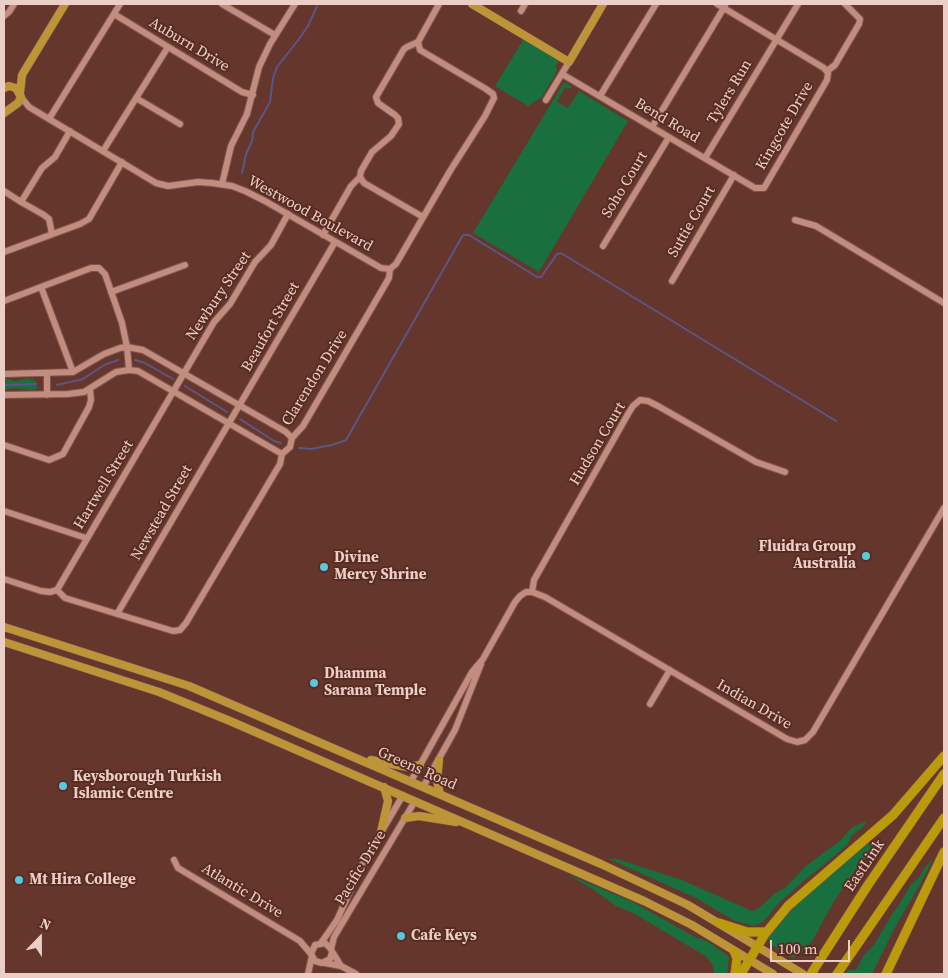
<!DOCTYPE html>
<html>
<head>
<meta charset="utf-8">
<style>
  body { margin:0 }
  #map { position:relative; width:948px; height:978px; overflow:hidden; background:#65362c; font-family:"Source Serif 4",serif }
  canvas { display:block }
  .frame { position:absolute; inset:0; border:5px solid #eccec7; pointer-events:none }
  .north { position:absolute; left:15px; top:913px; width:50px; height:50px; -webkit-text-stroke:4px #592c22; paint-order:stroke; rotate:22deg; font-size:14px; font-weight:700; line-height:20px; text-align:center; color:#eccec7 }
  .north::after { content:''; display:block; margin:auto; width:18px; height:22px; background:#eccec7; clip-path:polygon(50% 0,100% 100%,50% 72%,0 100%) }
  .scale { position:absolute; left:770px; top:940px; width:80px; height:22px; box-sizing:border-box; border:2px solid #eccec7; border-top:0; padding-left:6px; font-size:15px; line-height:18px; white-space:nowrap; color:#eccec7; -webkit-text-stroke:4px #592c22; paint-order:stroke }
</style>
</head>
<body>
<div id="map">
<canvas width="948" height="978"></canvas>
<div class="frame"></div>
<div class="north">N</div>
<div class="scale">100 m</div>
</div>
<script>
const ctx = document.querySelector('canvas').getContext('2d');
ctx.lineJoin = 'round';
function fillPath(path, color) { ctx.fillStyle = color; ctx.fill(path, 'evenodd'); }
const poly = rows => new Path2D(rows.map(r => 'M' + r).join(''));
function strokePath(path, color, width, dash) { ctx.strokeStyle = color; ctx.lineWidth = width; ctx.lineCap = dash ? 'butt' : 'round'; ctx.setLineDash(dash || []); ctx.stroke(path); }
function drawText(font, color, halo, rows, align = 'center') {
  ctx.font = font + ' "Source Serif 4",serif'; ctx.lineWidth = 4; ctx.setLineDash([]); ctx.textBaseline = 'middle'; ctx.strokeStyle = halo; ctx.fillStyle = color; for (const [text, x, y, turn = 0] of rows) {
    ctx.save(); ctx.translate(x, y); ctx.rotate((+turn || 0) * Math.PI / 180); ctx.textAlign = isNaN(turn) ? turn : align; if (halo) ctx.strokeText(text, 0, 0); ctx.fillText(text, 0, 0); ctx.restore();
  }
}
fillPath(poly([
  [525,37,560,59,556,66,557,71,542,97,528,106,495,86],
  [564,82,573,87,568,89,565,87,557,102,568,108,579,91,628,121,539,272,473,233],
  [4,378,15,381,28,378,36,381,37,389,29,390,14,388,4,390],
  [867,821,863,827,851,836,849,842,845,847,800,884,778,904,763,922,754,926,733,920,696,898,607,858,617,859,682,880,752,911,759,908,774,894,786,887,806,866,842,839,851,828],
  [871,844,874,844,873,849,853,873,833,903,813,940,802,952,794,958,790,957,769,943,768,936,778,919,863,845],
  [933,859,922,881,894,929,872,974,845,974,848,970,856,970,864,955,874,945,892,914,899,905,911,884,917,880,925,867],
  [567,874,633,902,695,937,707,941,727,955,729,958,727,974,714,974,713,966,707,957,635,914,616,906,594,890]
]), '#196f3e');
strokePath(poly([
  [242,173,246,154,252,141,253,132,270,102,273,78,277,67,299,39,308,26,318,4],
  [135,360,145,363,173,379],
  [4,385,36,384],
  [57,385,83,379,104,365,118,360],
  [185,386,227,412],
  [240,419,274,441,281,443],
  [299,448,311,449,332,445,346,440,463,235,469,235,537,277,541,277,557,254,561,253,836,421]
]), '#5b5686', 2);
const minor = poly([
  [222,4,275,35],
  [521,11,525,4],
  [114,14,242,92,253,95],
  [4,16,9,12,14,4],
  [418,42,407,47,404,49,376,97,378,103,395,115,398,118,399,124,391,136,372,152,361,171,360,177,364,183,423,217],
  [827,71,835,65,859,24,860,19,845,4],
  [562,74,755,188,764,188,827,80,828,73,824,68,717,4],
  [600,96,656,4],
  [21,97,29,107,156,183,168,186,198,182,212,183,232,186,245,191,265,201,381,268,390,269],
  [136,98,180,124],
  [546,100,569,62],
  [49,119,120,4],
  [652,127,725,6],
  [103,151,168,47],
  [705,158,798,4],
  [222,184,231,146,247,114,259,67,270,44,295,4],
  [4,191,21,202,42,168,55,157,70,131],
  [21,202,44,215,49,219,52,234],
  [795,220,816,226,944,303],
  [323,235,351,186,360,177],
  [603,246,669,137],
  [4,252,80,224,89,219,122,162],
  [672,281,734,175],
  [41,287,73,372],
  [111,292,185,265],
  [4,301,91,268,99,268,105,274,122,323,127,347,129,370],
  [47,373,47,395],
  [4,374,73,372,104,354,120,348,127,347,143,350,286,432,292,438],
  [4,395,68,394,84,392,116,372,129,370,138,371,282,454],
  [4,445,49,460,63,454,89,407,91,400,90,389],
  [4,511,86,538],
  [4,579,41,591,50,592,57,590],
  [57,590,65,598,173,631,180,630,186,623,280,464,282,454,290,447,292,438,303,426,389,278,390,269,396,264,450,171,485,116,494,98,493,94,486,89,420,50,418,42,439,4],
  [57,590,214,322,230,304,255,262,271,245,288,214],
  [532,592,534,580,628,414,633,406,640,400,648,401,658,406,756,462,785,472],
  [117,614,335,242],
  [650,704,670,670],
  [411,781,472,672,483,659,515,602,520,596,526,592,532,592,545,597,787,739,797,742,805,740,813,732,944,508],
  [423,787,455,730,481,664],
  [174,860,178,868,300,941,311,954],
  [321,943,337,920,362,865,403,795],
  [331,949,334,937,415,801],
  [332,952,330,959,322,963,315,961,311,954,315,945,325,943,330,948,341,966],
  [325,963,341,966,356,974],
  [308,974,312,956]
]);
const major = poly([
  [472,4,569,62,603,4],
  [4,88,9,86,16,88,21,97,18,103,4,113],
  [20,93,22,75,65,4],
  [4,627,189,686,601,864,688,905,803,974],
  [4,642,159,692,230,721,644,901,692,925,773,974],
  [371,760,407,767,420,765],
  [439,760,437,781,440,794],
  [405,818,419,816,456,822],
  [381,832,388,801,384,787]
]);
const highway = poly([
  [719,923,747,932,766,932],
  [734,951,737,958,735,974],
  [741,974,765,934,788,906,893,815,944,756],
  [811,974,868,885,944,774],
  [837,974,944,818],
  [886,974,944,852]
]);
strokePath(minor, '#7c554d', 8);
strokePath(major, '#7c554d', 9);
strokePath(highway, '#7c554d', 10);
strokePath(minor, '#c28c7f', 6);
strokePath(major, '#be9439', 8);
strokePath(highway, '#bb9a0b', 9);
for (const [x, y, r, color] of [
  [866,556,5,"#56c9e1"],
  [324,567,5,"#56c9e1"],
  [314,683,5,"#56c9e1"],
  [63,786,5,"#56c9e1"],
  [19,880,5,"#56c9e1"],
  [401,936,5,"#56c9e1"]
]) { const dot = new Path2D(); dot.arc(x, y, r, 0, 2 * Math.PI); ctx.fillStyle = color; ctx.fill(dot); strokePath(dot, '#592c22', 2); }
drawText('15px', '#eccec7', '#592c22', [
  ["Auburn Drive",189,45,31],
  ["Tylers Run",730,92,-59],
  ["Bend Road",667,121,31],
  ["Kingcote Drive",785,126,-60],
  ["Soho Court",625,185,-59],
  ["Westwood Boulevard",310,214,29],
  ["Suttie Court",692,222,-60],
  ["Newbury Street",219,296,-56],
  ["Beaufort Street",271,327,-60],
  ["Clarendon Drive",315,378,-58],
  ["Hudson Court",598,444,-59],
  ["Hartwell Street",104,485,-59],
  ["Newstead Street",162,513,-60],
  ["Indian Drive",754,705,30],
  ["Greens Road",417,769,24],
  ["EastLink",865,866,-56],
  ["Pacific Drive",361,868,-59],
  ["Atlantic Drive",242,891,31]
]);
drawText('bold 15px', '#eccec7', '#592c22', [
  ["Fluidra Group",856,547,"right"],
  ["Australia",856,564,"right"],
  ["Divine",334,558],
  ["Mercy Shrine",334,575],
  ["Dhamma",324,674],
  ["Sarana Temple",324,691],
  ["Keysborough Turkish",73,777],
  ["Islamic Centre",73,794],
  ["Mt Hira College",29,880],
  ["Cafe Keys",411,936]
], 'left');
</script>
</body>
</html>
